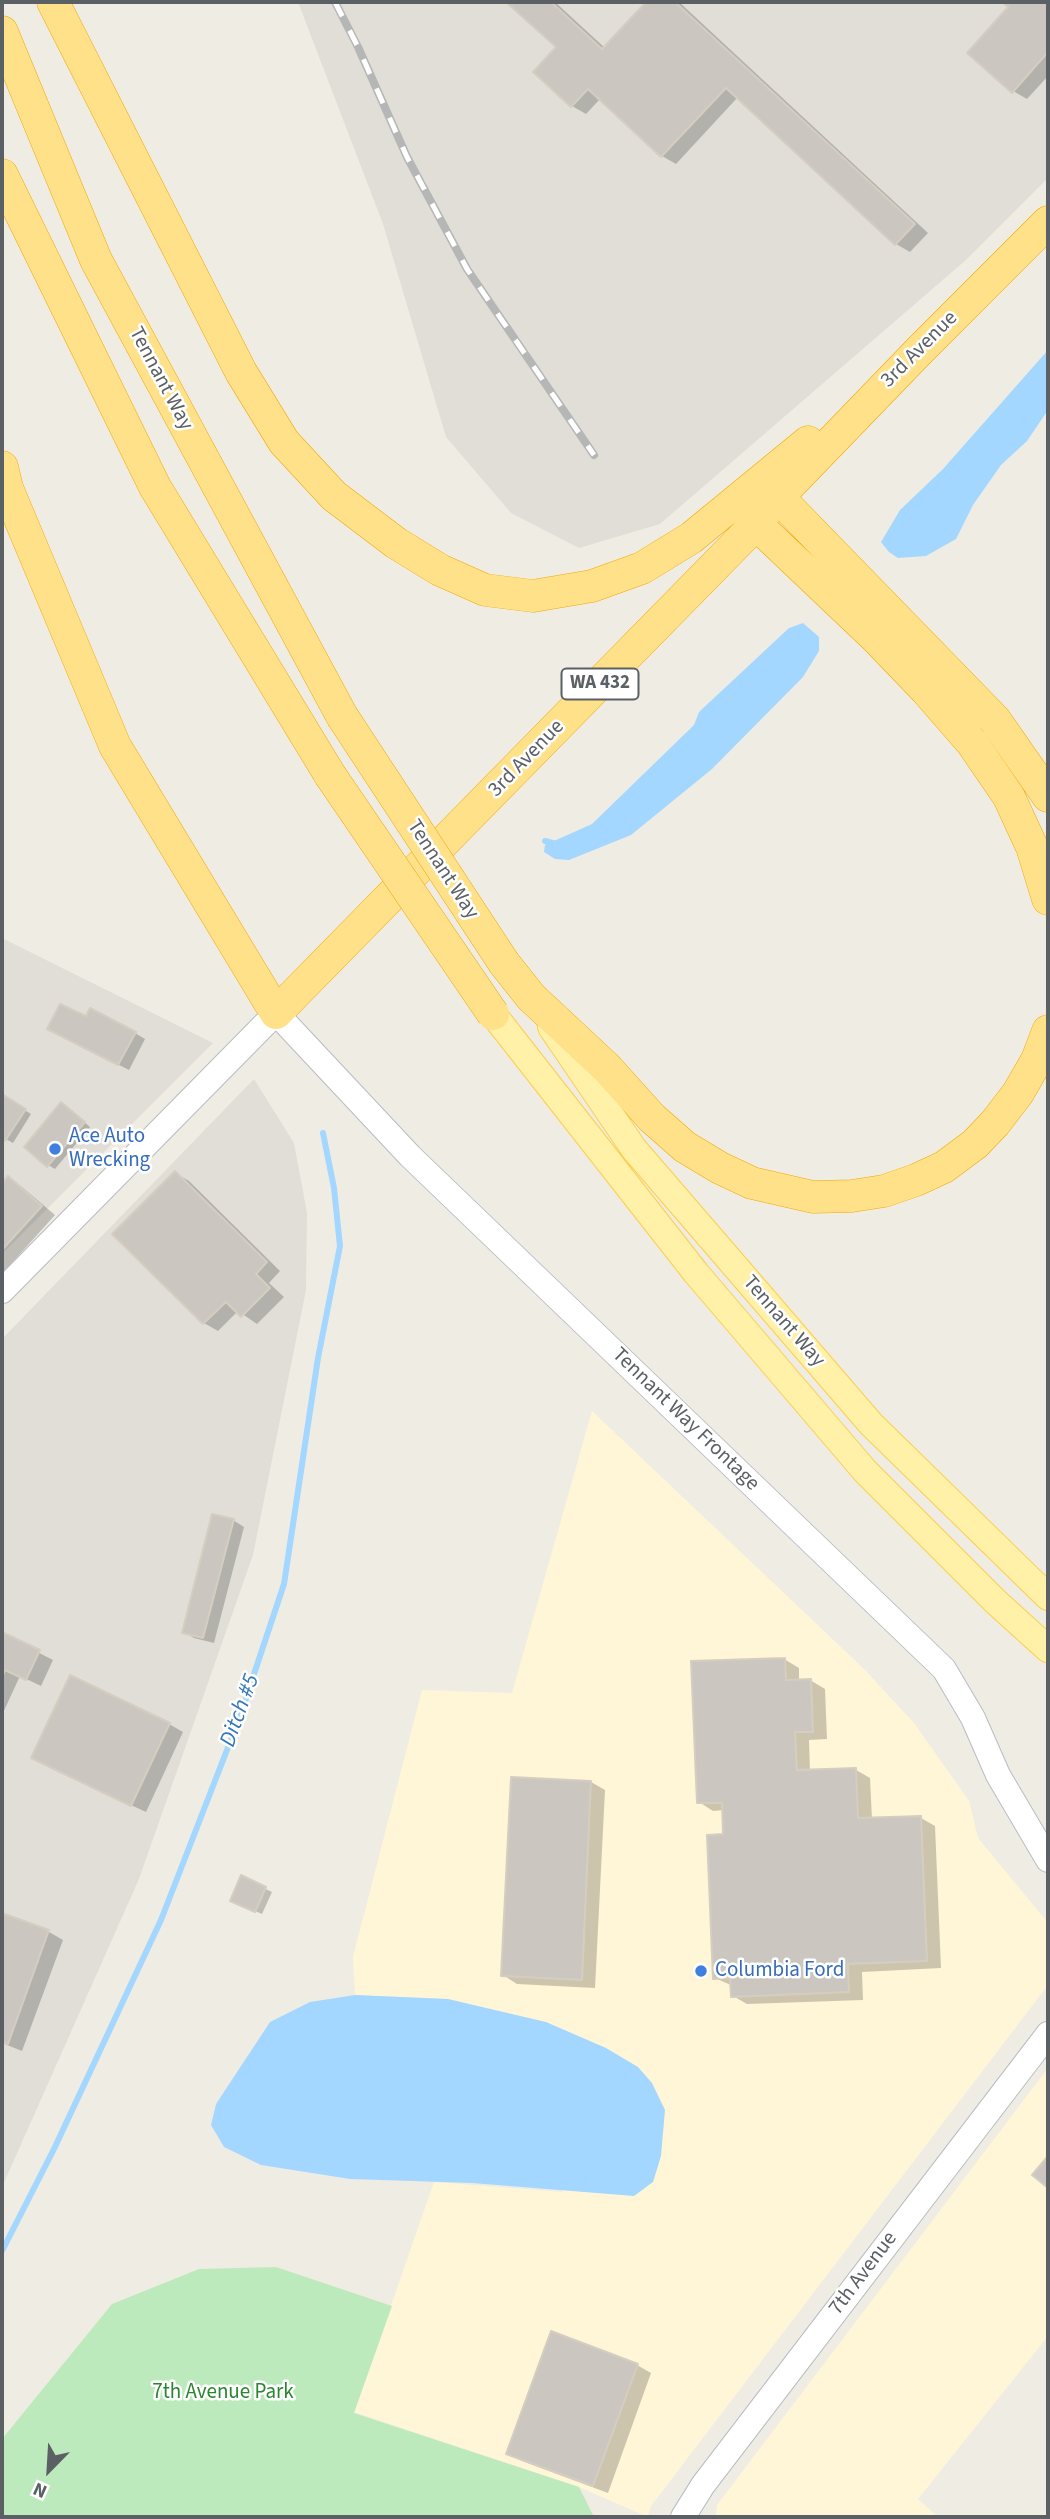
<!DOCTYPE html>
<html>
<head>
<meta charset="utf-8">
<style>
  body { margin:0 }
  #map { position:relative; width:1050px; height:2519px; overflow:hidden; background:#efede3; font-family:"Source Sans 3",sans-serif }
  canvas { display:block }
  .frame { position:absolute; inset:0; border:4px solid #5b6065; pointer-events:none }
  .north { position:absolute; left:14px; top:2435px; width:70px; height:70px; -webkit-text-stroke:5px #fff; paint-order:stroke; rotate:204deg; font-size:19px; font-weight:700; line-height:28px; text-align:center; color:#5b6065 }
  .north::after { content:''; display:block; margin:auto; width:24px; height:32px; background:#5b6065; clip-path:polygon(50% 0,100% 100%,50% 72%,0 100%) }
</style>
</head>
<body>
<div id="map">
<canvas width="1050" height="2519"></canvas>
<div class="frame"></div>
<div class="north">N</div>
</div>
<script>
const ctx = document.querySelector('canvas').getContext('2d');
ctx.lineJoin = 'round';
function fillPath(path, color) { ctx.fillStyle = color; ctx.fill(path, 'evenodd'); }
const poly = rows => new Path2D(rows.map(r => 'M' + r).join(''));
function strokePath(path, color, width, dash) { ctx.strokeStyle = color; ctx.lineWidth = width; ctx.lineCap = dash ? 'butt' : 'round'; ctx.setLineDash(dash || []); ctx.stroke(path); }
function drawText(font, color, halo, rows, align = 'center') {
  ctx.font = font + ' "Source Sans 3",sans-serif'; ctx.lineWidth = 5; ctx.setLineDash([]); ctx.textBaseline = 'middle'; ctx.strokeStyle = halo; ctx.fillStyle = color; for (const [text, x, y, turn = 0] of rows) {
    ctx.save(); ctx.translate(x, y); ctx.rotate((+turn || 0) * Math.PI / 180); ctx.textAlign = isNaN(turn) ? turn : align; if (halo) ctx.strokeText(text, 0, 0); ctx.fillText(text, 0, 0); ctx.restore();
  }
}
fillPath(poly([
  [592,1411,864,1669,914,1723,969,1801,978,1838,1048,1923,1048,1985,651,2506,648,2517,579,2487,354,2412,434,2182,563,2192,448,1999,355,1995,353,1957,422,1690,512,1693],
  [1048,2068,1048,2336,918,2499,938,2517,716,2517,717,2505]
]), '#fff6d8');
fillPath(poly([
  [298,2,1048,2,1048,178,966,260,660,524,579,548,511,513,446,437,383,224],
  [2,938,213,1043,2,1254],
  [254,1079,294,1143,307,1213,306,1290,253,1555,139,1879,2,2187,2,1339]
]), '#e0ded7');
fillPath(poly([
  [276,2267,392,2306,354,2413,579,2487,594,2517,2,2517,2,2439,112,2304,199,2269]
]), '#bdeabd');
fillPath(poly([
  [1048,350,1048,410,1027,441,1001,465,973,505,956,539,926,556,898,558,889,552,881,542,900,510,943,469],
  [803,623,819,637,819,651,803,677,712,769,631,835,569,860,555,859,544,852,545,845,592,824,694,725,699,712,789,628],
  [355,1995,448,1999,546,2022,606,2048,638,2067,652,2083,665,2110,661,2156,653,2182,634,2196,472,2183,350,2179,261,2165,224,2147,211,2125,216,2104,270,2022,310,2002]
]), '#a3d7ff');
fillPath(poly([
  [509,2,555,2,605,48,648,2,679,2,928,233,910,252,896,244,738,97,676,164,662,156,601,98,586,114,572,106,558,47],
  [1005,2,1048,2,1048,76,1027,99,1013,91,1010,7],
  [86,1019,135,1033,145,1039,129,1070,60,1035],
  [2,1096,31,1114,13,1143,2,1137],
  [68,1108,90,1127,55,1169,48,1165],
  [175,1173,189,1181,280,1271,269,1283,284,1297,257,1324,238,1311,218,1331,204,1323,115,1234],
  [8,1178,22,1187,55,1215,2,1274,2,1186],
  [233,1520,244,1527,214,1643,194,1638,184,1632],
  [2,1634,53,1660,41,1686,20,1676,2,1715],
  [784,1659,799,1668,799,1681,810,1680,825,1689,827,1739,809,1740,810,1772,856,1770,870,1778,872,1820,921,1818,935,1826,941,1968,862,1972,863,2000,747,2004,733,1996,733,1986,715,1978,725,1836,724,1810,713,1811,699,1802],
  [169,1724,183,1732,146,1812,47,1766],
  [591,1782,605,1790,595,1988,517,1984,503,1975],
  [242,1878,272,1892,262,1914,239,1904],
  [2,1915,49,1932,63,1940,22,2051,2,2043],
  [637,2365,651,2373,608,2493,522,2461,508,2453]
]), '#0003');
strokePath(poly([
  [545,841,556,844],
  [2,2251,54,2149,161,1920,239,1719,284,1584,318,1358,340,1246,334,1188,323,1133]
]), '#a3d7ff', 6);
const building = poly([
  [506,2,551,2,602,49,646,2,675,2,915,224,895,245,726,88,661,157,588,89,571,107,533,72,556,47,506,2],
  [1002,2,1048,2,1048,52,1012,93,967,53,1008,7,1002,2],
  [60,1004,86,1016,90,1008,136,1032,118,1065,47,1029,60,1004],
  [2,1094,26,1109,5,1141,2,1139,2,1094],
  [61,1102,85,1122,47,1167,24,1147,61,1102],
  [175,1171,267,1262,256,1274,270,1288,241,1317,226,1302,203,1324,112,1234,175,1171],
  [8,1176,42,1206,2,1250,2,1183,8,1176],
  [212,1514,234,1519,203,1638,182,1633,212,1514],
  [2,1632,40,1650,26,1680,5,1670,2,1677,2,1632],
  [785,1658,786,1680,811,1679,813,1732,795,1732,797,1770,856,1768,858,1818,921,1816,927,1961,848,1964,849,1992,731,1997,730,1978,713,1979,707,1835,723,1834,722,1803,697,1803,691,1661,785,1658],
  [70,1675,170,1723,131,1806,31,1758,70,1675],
  [511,1777,591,1781,582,1980,501,1976,511,1777],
  [241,1875,266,1887,255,1912,230,1901,241,1875],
  [2,1913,49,1930,8,2044,2,2042,2,1913],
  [1048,2156,1048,2188,1032,2175,1048,2156],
  [551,2331,638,2364,593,2486,506,2454,551,2331]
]);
fillPath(building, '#cbc7c0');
strokePath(building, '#d5cec0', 2);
const secondary = poly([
  [2,1291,276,1013,410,1156,944,1669,973,1718,998,1775,1048,1860],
  [683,2517,703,2485,1048,2034]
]);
const primary = poly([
  [493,1014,696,1273,865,1471,996,1602,1048,1649],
  [551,1027,634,1149,871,1424,1048,1597]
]);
const highway = poly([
  [53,2,241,372,284,442,334,496,396,543,440,570,485,590,533,596,592,586,642,568,691,538,808,442],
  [2,32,96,260,342,716],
  [2,175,155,487,330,775],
  [2,467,7,488,115,746,276,1013,756,524,778,497,920,350,1048,222],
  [778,497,995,720,1048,796],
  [756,524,876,638,926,690,972,743,1009,797,1032,847,1048,899],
  [504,963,531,997,607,1068,652,1118,685,1147,720,1168,752,1183,813,1197,852,1196,884,1191,916,1180,944,1167,975,1144,995,1123,1018,1093,1037,1060,1048,1031]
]);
strokePath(secondary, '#b8bdc3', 26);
strokePath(primary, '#ffcd4c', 28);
strokePath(highway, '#f2a700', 33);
strokePath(secondary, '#fff', 24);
strokePath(primary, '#fff1a8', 26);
strokePath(highway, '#ffe18a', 32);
const rail = poly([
  [335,2,358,47,407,157,467,269,594,455]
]);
strokePath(rail, '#b5b6b6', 8);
strokePath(rail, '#fff', 5, [16]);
const highwayBridge = poly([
  [342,716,504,963],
  [330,775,493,1014]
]);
strokePath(highwayBridge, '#f2a700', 33, []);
strokePath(highwayBridge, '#ffe18a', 32);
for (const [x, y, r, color] of [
  [55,1149,7,"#3f7fe0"],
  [701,1971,7,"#3f7fe0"]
]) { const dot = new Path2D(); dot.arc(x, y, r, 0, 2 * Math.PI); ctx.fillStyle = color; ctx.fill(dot); strokePath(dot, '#fff', 2.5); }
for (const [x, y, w] of [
  [600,684,77]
]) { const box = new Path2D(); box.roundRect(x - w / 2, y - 15.5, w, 31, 5); ctx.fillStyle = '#fff'; ctx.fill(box); strokePath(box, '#5b6065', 2); }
drawText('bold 19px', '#5b6065', null, [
  ["WA 432",600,684]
]);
drawText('21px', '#5b6065', '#fff', [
  ["3rd Avenue",920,350,-45],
  ["Tennant Way",160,379,62],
  ["3rd Avenue",527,759,-46],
  ["Tennant Way",442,870,57],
  ["Tennant Way",783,1322,49],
  ["Tennant Way Frontage",685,1420,44],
  ["7th Avenue",864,2274,-53]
]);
drawText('21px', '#366cbe', '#fff', [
  ["Ace Auto",69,1137],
  ["Wrecking",69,1161],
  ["Columbia Ford",715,1971]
], 'left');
drawText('21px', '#2b8430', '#fff', [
  ["7th Avenue Park",223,2393]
]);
drawText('italic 23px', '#3577bc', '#fff', [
  ["Ditch #5",241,1711,-70]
]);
</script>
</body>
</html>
